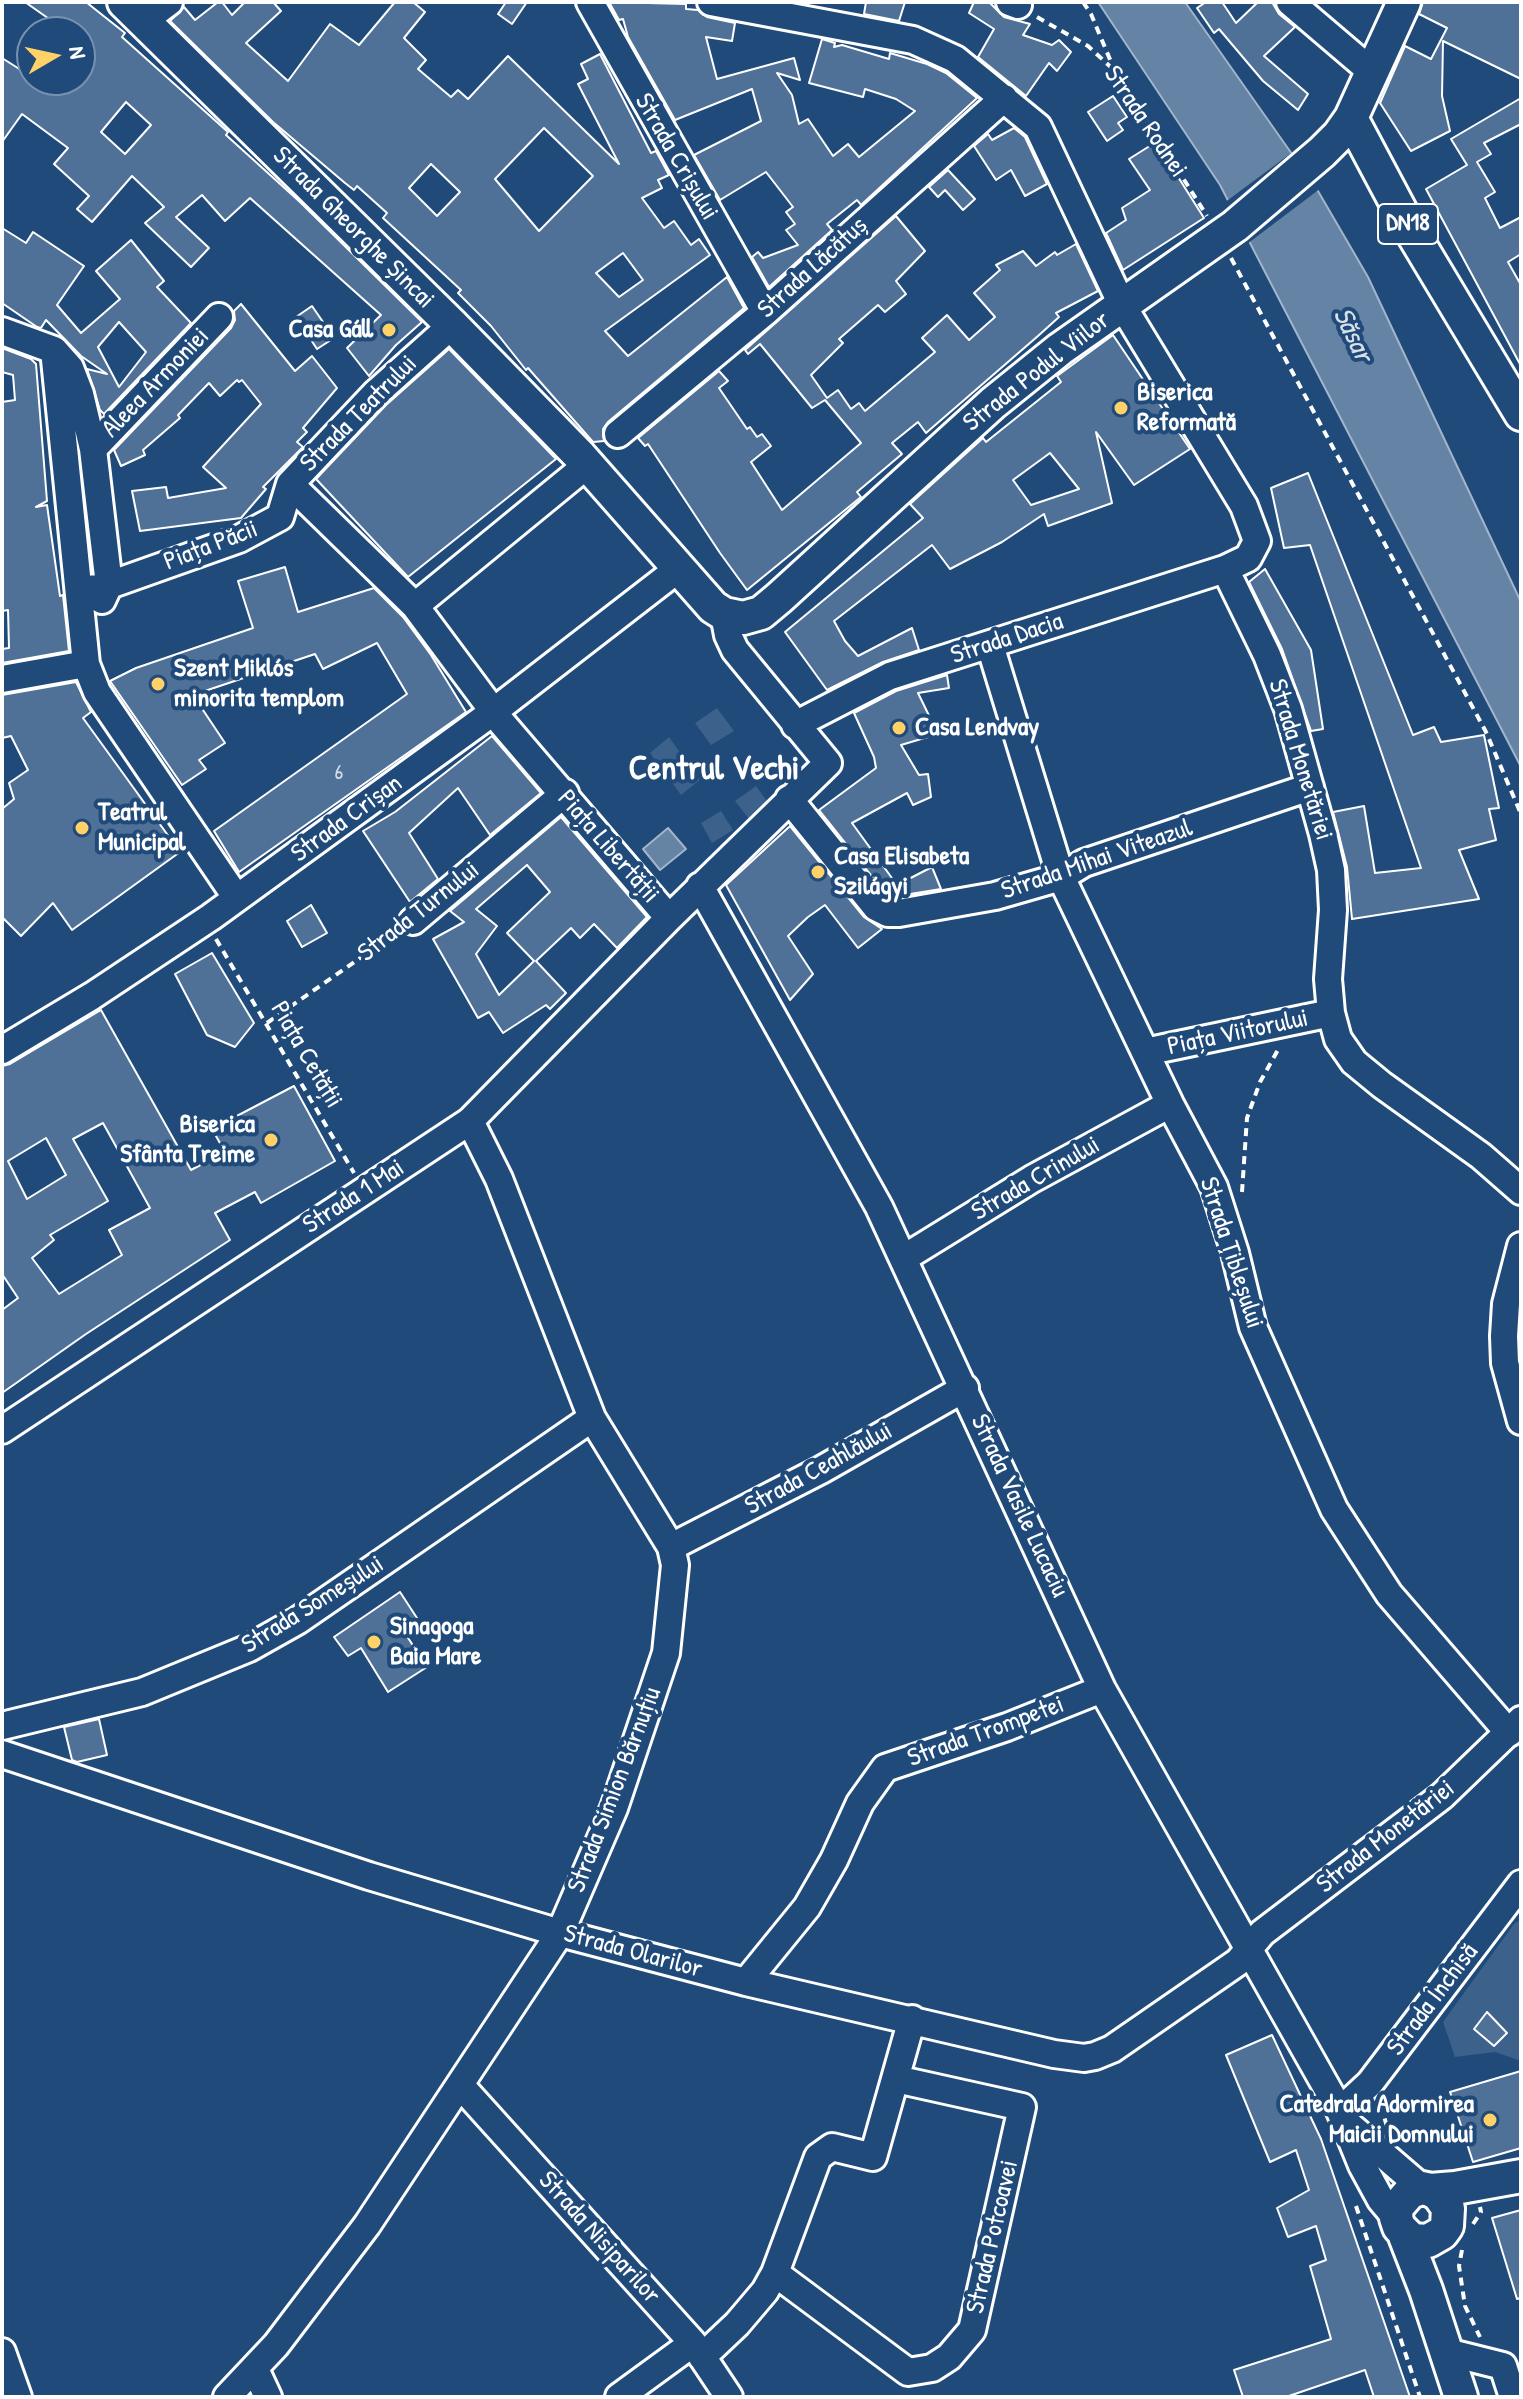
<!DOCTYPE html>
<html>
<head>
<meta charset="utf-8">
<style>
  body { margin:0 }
  #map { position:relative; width:1523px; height:2399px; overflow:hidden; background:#1f4a7a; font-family:"Patrick Hand",sans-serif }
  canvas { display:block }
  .frame { position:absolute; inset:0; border:4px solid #fff; pointer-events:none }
  .north { position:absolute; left:16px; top:16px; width:80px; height:80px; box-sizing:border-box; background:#1f4a7a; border:2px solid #7992af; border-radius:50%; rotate:81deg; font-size:22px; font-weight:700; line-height:32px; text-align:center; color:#fff }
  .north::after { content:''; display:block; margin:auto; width:28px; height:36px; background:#ffd166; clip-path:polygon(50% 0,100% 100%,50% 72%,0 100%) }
</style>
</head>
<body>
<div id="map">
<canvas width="1523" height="2399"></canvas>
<div class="frame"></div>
<div class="north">N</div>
</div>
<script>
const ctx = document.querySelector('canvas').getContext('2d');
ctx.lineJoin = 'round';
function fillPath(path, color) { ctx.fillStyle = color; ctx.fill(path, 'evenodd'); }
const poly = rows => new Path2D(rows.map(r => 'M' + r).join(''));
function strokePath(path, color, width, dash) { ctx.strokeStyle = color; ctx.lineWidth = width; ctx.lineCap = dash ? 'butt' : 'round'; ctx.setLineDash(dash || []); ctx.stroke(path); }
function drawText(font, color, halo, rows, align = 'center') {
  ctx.font = font + ' "Patrick Hand",sans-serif'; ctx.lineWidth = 8; ctx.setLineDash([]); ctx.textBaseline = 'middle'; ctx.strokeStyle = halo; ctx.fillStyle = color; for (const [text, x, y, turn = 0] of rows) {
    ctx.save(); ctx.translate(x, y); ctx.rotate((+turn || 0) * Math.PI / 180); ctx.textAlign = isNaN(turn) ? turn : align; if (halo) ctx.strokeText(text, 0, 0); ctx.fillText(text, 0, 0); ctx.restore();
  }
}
fillPath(poly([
  [717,708,734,731,711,745,695,723],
  [669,737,700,780,681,795,650,753],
  [756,786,772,808,752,823,735,801],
  [721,811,733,830,712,843,701,823],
  [1521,1919,1521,2061,1495,2052,1455,2057,1443,2022,1514,1924]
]), '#3c618b');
const water = poly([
  [1098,2,1185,2,1318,191,1368,277,1521,602,1521,767,1220,185,1098,2],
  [668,828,686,849,660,870,643,849,668,828]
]);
fillPath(water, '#6583a4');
strokePath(water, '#a3b5c8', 2);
fillPath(poly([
  [1294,151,1321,188,1247,244,1224,203]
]), '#1f4a7a');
const building = poly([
  [25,2,86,2,125,33,122,37,228,132,226,135,300,202,422,322,396,345,369,376,347,348,381,315,250,198,225,221,202,195,176,217,209,248,191,267,145,223,164,207,132,176,92,222,77,209,89,196,54,164,68,148,22,114,2,142,2,58,32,77,32,80,41,83,43,80,80,80,80,32,43,32,52,21,25,2],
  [126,102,151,125,125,154,101,132,126,102],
  [218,2,222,2,232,15,245,2,273,2,281,11,246,43,288,81,330,24,359,45,395,2,413,2,425,12,404,38,426,60,418,69,451,97,458,90,468,99,508,56,619,164,578,84,588,79,581,64,600,54,651,153,656,151,669,175,658,180,662,188,642,198,664,228,674,221,691,245,699,239,710,255,605,331,628,356,727,277,744,308,608,422,603,429,604,441,593,442,528,368,526,370,491,326,458,293,461,290,383,218,387,213,357,186,354,190,345,183,273,122,170,21,184,7,195,20,218,2],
  [544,128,593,176,539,231,495,179,544,128],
  [431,164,460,192,437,216,409,188,431,164],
  [623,253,643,280,619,297,596,273,623,253],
  [506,2,527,2,512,24,498,14,506,2],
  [609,2,686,4,686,9,698,10,707,17,735,23,732,41,706,37,717,79,794,58,800,80,777,73,792,95,799,124,808,119,833,156,848,144,859,157,915,111,896,99,865,89,863,97,809,83,822,39,835,43,834,47,842,45,889,59,890,53,927,64,946,73,977,98,861,205,857,200,827,224,832,230,769,287,752,257,758,252,763,258,798,245,786,230,795,224,786,212,793,207,766,172,720,200,694,155,761,121,752,89,675,120,628,37,623,19,619,20,609,2],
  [866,2,905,2,899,21,864,14,866,2],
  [974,2,989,2,1004,17,1030,24,1023,35,1052,45,1059,40,1071,52,1057,71,1049,63,1026,96,978,57,994,29,969,13,974,2],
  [1206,2,1222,2,1236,23,1258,2,1272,2,1279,14,1295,27,1264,56,1308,94,1298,110,1263,81,1219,29,1214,33,1197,8,1206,2],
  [1423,2,1521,2,1521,79,1443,41,1442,96,1450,131,1411,151,1380,103,1405,46,1431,59,1447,28,1419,14,1423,2],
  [1113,96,1127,117,1118,123,1123,130,1107,141,1088,112,1113,96],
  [1521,98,1521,124,1484,143,1491,154,1477,162,1495,192,1485,198,1500,228,1521,217,1521,254,1508,262,1521,285,1521,366,1426,189,1467,165,1451,139,1521,98],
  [1014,128,1025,137,1047,184,1025,196,1011,170,996,180,974,146,988,134,992,140,1014,128],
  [1156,142,1204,218,1123,270,1106,233,1126,220,1122,208,1150,190,1129,159,1156,142],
  [948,170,975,199,963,210,945,190,938,197,929,187,948,170],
  [896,216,925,251,896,281,906,294,885,312,878,305,839,339,843,343,811,375,827,398,838,390,851,409,859,403,865,411,935,352,922,338,947,315,969,340,995,317,974,293,1000,270,996,265,1023,251,1036,266,1055,252,1057,255,1076,244,1098,291,1056,313,1059,317,1038,336,926,433,918,422,892,443,902,454,857,492,861,497,747,590,720,553,648,444,645,446,638,438,719,371,728,381,719,388,747,429,750,427,757,437,762,434,771,446,751,462,782,510,861,443,825,400,812,408,760,344,748,354,745,350,896,216],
  [2,228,26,243,33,232,84,266,57,305,81,333,120,299,96,271,131,240,164,281,157,287,191,323,104,414,100,410,87,369,107,374,81,356,46,320,41,328,37,327,2,303,2,228],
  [119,322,146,352,119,387,98,347,119,322],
  [241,304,295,371,312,356,337,388,303,428,307,432,297,442,303,447,263,487,266,489,241,518,140,531,132,491,166,487,168,498,226,488,203,467,261,404,242,380,239,382,237,380,220,396,209,383,178,415,180,418,143,450,145,455,121,466,114,450,231,328,235,320,234,311,241,304],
  [312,306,334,338,317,349,296,317,312,306],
  [1113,335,1190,449,1134,485,1096,432,1112,503,1048,526,1044,514,1002,542,950,569,932,545,834,621,845,641,858,656,912,628,919,650,883,662,827,690,785,632,923,518,910,504,983,438,986,442,1061,382,1057,376,1113,335],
  [1050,453,1079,489,1031,505,1013,480,1050,453],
  [2,348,31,359,36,364,47,501,36,507,47,505,60,596,63,595,69,651,2,663,2,649,9,648,8,610,2,611,2,402,15,400,13,375,2,372,2,348],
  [449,349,556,459,408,577,316,479,386,405,449,349],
  [1308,473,1413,735,1434,727,1441,742,1484,735,1499,808,1489,809,1496,840,1459,850,1479,899,1352,919,1347,867,1333,812,1364,806,1375,873,1421,868,1310,545,1284,548,1271,488,1308,473],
  [285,567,298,612,374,588,403,617,431,655,466,712,239,872,214,831,407,694,377,643,323,669,315,654,193,695,225,743,199,760,206,769,182,785,110,681,136,668,253,628,238,581,285,567],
  [1265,569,1311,650,1323,729,1311,731,1282,649,1249,582,1265,569],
  [947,675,949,688,918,693,938,734,901,745,919,775,928,774,931,797,913,805,907,793,852,823,897,885,932,867,941,889,892,897,886,894,819,810,876,768,874,757,854,713,896,691,947,675],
  [76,682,91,712,83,718,180,852,72,930,53,903,21,936,2,917,2,809,14,799,9,783,28,770,11,736,2,738,2,695,76,682],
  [492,736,541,793,490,835,458,788,409,833,438,879,410,902,363,831,395,812,492,736],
  [561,817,647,917,617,948,594,924,580,938,571,928,536,961,566,993,550,1009,546,1005,503,1033,489,1012,478,1018,433,939,464,922,450,911,561,817],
  [527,865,550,892,507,933,534,961,499,995,476,954,497,926,476,909,527,865],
  [790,826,864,917,882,929,858,948,825,905,808,917,788,936,813,974,790,1000,726,885,790,826],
  [311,905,327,933,302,947,287,921,311,905],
  [212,953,254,1023,235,1047,207,1035,175,974,212,953],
  [101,1010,191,1170,225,1152,212,1129,294,1086,335,1161,261,1203,255,1192,215,1213,230,1240,86,1334,2,1393,2,1310,18,1298,2,1274,2,1066,10,1064,101,1010],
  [103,1123,150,1208,109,1230,122,1255,59,1294,32,1258,54,1240,50,1235,108,1201,73,1139,103,1123],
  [46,1138,66,1175,27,1199,8,1161,46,1138],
  [400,1592,417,1618,401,1627,427,1667,388,1692,361,1648,348,1656,334,1637,400,1592],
  [99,1719,107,1755,77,1762,72,1760,64,1727,99,1719],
  [1487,2012,1507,2033,1494,2046,1474,2029,1487,2012],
  [1272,2035,1321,2139,1410,2397,1374,2397,1365,2370,1286,2397,1243,2397,1234,2370,1331,2339,1310,2266,1326,2260,1316,2226,1288,2237,1277,2208,1309,2190,1296,2150,1270,2162,1226,2055,1272,2035],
  [1521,2071,1521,2148,1473,2162,1450,2092,1521,2071],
  [1521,2210,1521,2298,1517,2299,1492,2218,1521,2210]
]);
fillPath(building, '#507197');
strokePath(building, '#fff', 2);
const minor = poly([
  [590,2,765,312],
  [711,2,913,40,955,59,1038,127,1122,305,1244,506,1257,541,1248,558,1225,569,890,676,795,725],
  [1010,2,1018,5],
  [1290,2,1372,72],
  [144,21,169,2],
  [2,331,54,350,70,368,80,394,93,449,109,585,102,600],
  [54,350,86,664,97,692,236,897],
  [618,434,765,312,1004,98],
  [93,449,219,317],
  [290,484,415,606,502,723,669,918,828,763,735,650,728,635,724,614],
  [1225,569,1267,655,1288,709,1323,834,1331,870,1333,910,1328,979,1331,1013,1338,1039,1354,1062,1382,1085,1481,1156,1521,1191],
  [78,585,85,589,101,588,239,539,280,517,290,484,375,394,452,325],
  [415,606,587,465],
  [990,645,1061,877,1170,1104,1214,1187,1235,1253,1253,1327,1334,1509,1389,1594,1509,1733],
  [2,679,86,664],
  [789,799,876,907,888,913,899,913,995,896,1061,877,1084,863,1310,787],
  [700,886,879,1207,1102,1689,1340,2111,1362,2165,1381,2200,1396,2218],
  [413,921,565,793],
  [2,1050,92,996,211,917,493,712,678,569],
  [1145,1052,1331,1013],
  [1521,1246,1506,1304,1504,1336,1505,1363,1521,1421],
  [904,1258,1032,1179,1170,1104],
  [2,1430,470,1121,669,918],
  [671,1547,821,1470,965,1388],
  [2,1726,142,1692,249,1648,297,1621,592,1418],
  [2,1754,369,1876,560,1933,746,1982,1054,2054,1084,2058,1095,2056,1112,2049,1238,1962,1262,1933,1442,1796,1521,1720],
  [746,1982,807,1907,834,1860,860,1803,885,1768,1007,1727,1102,1689],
  [461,2086,693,2343,729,2397],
  [1340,2111,1370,2083,1521,1884],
  [1349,2125,1422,2188],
  [775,2273,908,2372,932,2368,949,2357,972,2330,1022,2107,896,2079],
  [2,2352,18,2397],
  [1447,2352,1503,2366,1513,2397],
  [702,2357,737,2324,765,2291,775,2273,818,2157,832,2147,873,2157,912,2019],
  [255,2369,268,2397],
  [227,2397,276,2345,367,2225,560,1933,614,1808,666,1653,675,1565,671,1547,592,1418,499,1179,470,1121],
  [619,2397,693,2343]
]);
const major = poly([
  [124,2,452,325,580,456,713,607,724,614,743,618,761,613,779,598,993,403,1060,349,1235,226,1322,152,1339,135,1351,118,1404,2],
  [1351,118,1410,229,1521,414],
  [1430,2190,1438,2194,1448,2208,1447,2226,1442,2233,1428,2241,1412,2240,1399,2227,1396,2218,1397,2207,1410,2192,1422,2188,1430,2190,1455,2188,1521,2176],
  [1405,2236,1426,2290,1461,2397]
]);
strokePath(minor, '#fff', 32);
strokePath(major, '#fff', 38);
strokePath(poly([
  [1083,2,1091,14,1114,69],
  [1037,17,1088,46,1115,71,1207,216],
  [1231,258,1486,732,1521,814],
  [216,939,354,1173],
  [267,1023,396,933],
  [1242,1192,1247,1118,1260,1082,1279,1048],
  [1381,2105,1387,2127],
  [1356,2206,1420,2397],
  [1473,2224,1481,2212,1480,2207],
  [1462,2250,1459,2266,1465,2306,1480,2337]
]), '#fff', 4, [8, 6]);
strokePath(minor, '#1f4a7a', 26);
strokePath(major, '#1f4a7a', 32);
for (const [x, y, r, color] of [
  [389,330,8,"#ffd166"],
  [1121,408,8,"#ffd166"],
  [158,684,8,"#ffd166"],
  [899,728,8,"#ffd166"],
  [82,828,8,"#ffd166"],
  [818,872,8,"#ffd166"],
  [271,1140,8,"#ffd166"],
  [374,1642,8,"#ffd166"],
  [1490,2120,8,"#ffd166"]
]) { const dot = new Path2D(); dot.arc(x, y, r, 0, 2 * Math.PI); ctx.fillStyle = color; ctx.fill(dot); strokePath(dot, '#1f4a7a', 3); }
drawText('22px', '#d3dce5', null, [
  ["6",339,773]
]);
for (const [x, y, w] of [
  [1408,224,60]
]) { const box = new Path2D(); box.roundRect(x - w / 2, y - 20, w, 40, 6); ctx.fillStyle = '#1f4a7a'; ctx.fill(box); strokePath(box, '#fff', 2); }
drawText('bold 24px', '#fff', null, [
  ["DN18",1408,224]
]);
drawText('26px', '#fff', '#1f4a7a', [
  ["Strada Rodnei",1145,122,56],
  ["Strada Crișului",676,157,60],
  ["Strada Gheorghe Șincai",353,228,45],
  ["Strada Lăcătuș",813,268,-42],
  ["Strada Podul Viilor",1037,372,-38],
  ["Aleea Armoniei",156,383,-46],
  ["Strada Teatrului",359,414,-45],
  ["Piața Păcii",211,546,-21],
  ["Strada Dacia",1007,639,-18],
  ["Strada Monetăriei",1300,760,73],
  ["Strada Crișan",347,819,-36],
  ["Piața Libertății",608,847,49],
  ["Strada Mihai Viteazul",1097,860,-19],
  ["Strada Turnului",419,912,-38],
  ["Piața Viitorului",1238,1033,-12],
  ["Piața Cetății",306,1055,60],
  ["Strada Crinului",1036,1179,-30],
  ["Strada 1 Mai",354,1197,-33],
  ["Strada Țibleșului",1231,1253,72],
  ["Strada Ceahlăului",819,1469,-29],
  ["Strada Vasile Lucaciu",1019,1506,65],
  ["Strada Someșului",313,1605,-32],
  ["Strada Trompetei",986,1732,-20],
  ["Strada Simion Bărnuțiu",615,1790,-69],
  ["Strada Monetăriei",1386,1837,-38],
  ["Strada Olarilor",633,1952,15],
  ["Strada Închisă",1433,2000,-53],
  ["Strada Potcoavei",993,2237,-77],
  ["Strada Nisiparilor",599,2238,48]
]);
drawText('bold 26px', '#fff', '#1f4a7a', [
  ["Casa Gáll",373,330,"right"],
  ["Biserica",1137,393],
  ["Reformată",1137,423],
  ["Szent Miklós",174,669],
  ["minorita templom",174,699],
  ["Casa Lendvay",915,728],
  ["Teatrul",98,813],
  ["Municipal",98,843],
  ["Casa Elisabeta",834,857],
  ["Szilágyi",834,887],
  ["Biserica",255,1125,"right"],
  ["Sfânta Treime",255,1155,"right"],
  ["Sinagoga",390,1627],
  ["Baia Mare",390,1657],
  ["Catedrala Adormirea",1474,2105,"right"],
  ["Maicii Domnului",1474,2135,"right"]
], 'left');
drawText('italic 28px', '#d8e0e8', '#1f4a7a', [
  ["Săsar",1352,335,64]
]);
drawText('bold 34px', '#fff', '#1f4a7a', [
  ["Centrul Vechi",714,770]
]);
</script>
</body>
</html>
